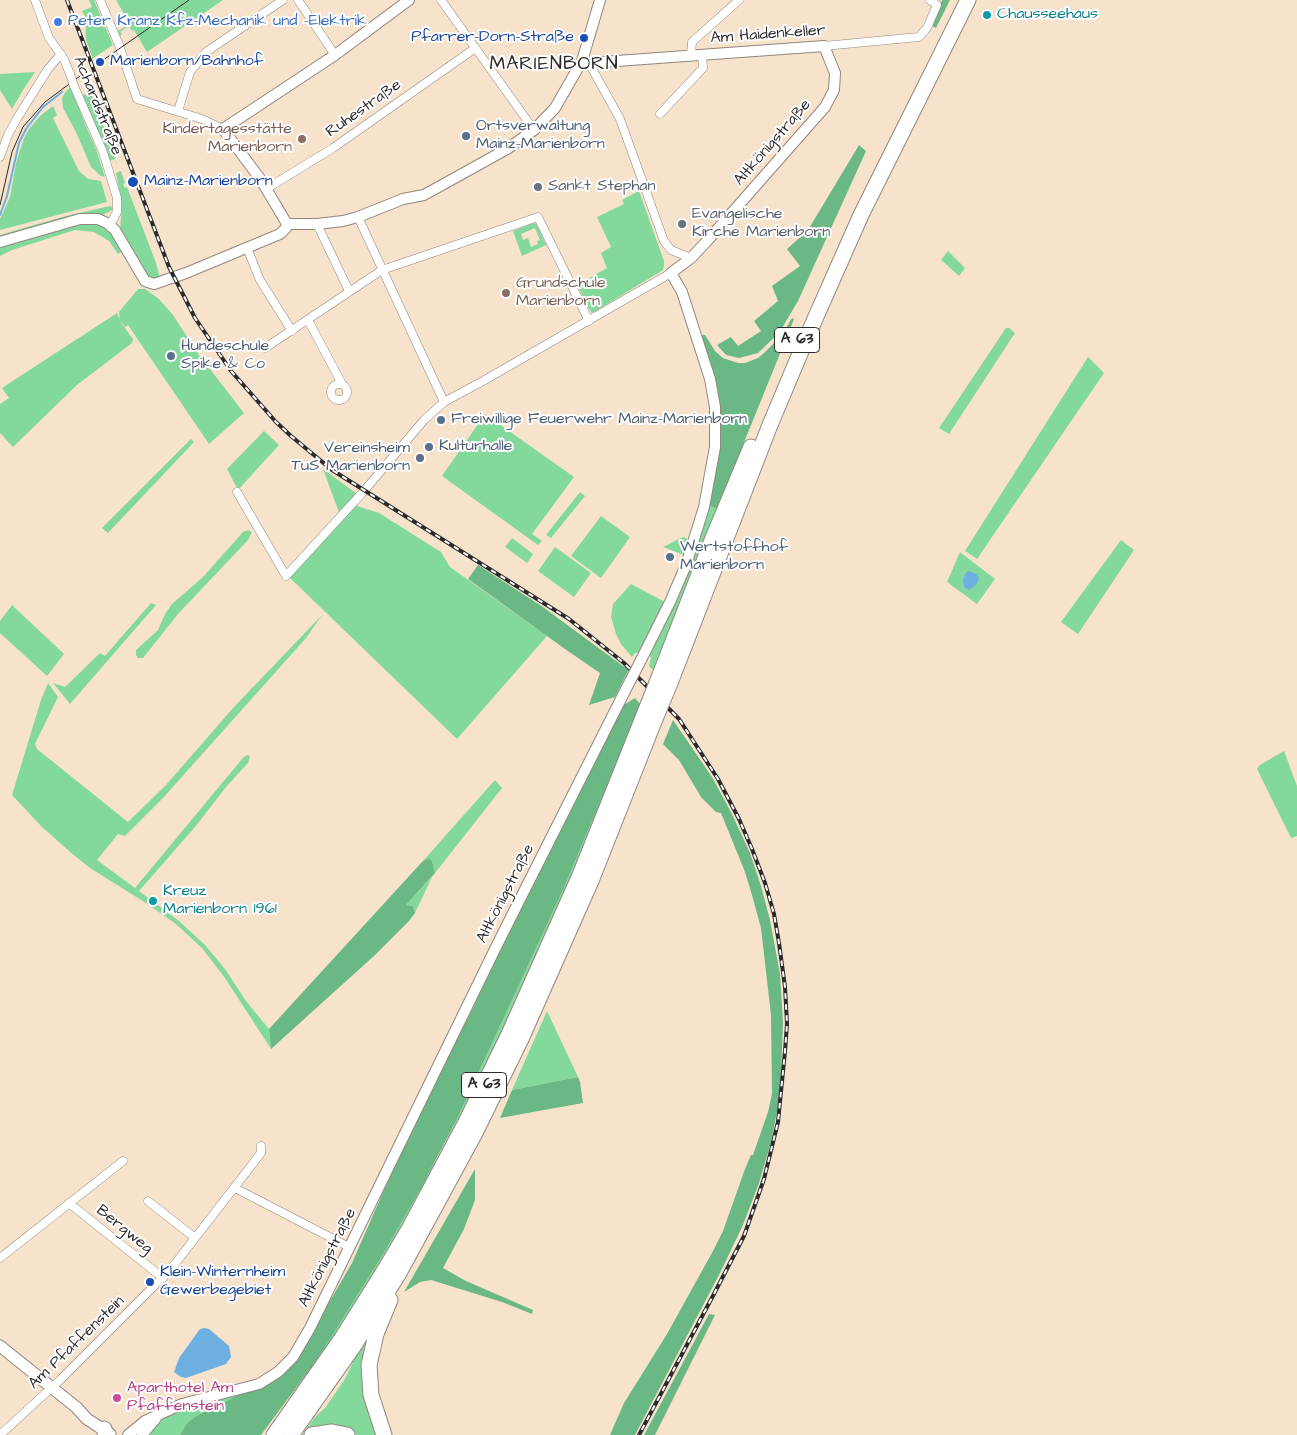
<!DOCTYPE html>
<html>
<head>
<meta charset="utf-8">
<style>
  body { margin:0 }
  canvas { display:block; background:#f7e2cc }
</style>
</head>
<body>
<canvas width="1297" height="1435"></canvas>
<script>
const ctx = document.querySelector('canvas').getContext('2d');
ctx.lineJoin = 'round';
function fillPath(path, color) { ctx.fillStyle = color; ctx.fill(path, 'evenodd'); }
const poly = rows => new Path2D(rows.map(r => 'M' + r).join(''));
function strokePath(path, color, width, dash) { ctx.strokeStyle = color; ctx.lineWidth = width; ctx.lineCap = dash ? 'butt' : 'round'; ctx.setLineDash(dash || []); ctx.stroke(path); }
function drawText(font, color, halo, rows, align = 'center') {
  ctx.font = font + ' "Architects Daughter",sans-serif'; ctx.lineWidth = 4; ctx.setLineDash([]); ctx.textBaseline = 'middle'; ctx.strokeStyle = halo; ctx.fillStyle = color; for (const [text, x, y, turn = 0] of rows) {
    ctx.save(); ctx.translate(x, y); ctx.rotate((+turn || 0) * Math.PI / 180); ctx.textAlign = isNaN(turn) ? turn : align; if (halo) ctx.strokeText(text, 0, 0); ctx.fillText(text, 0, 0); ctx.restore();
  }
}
fillPath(poly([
  [89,0,94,0,113,45,92,59,92,56,86,40,85,16,82,11,92,7],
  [116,0,223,0,147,52,134,30,132,31,129,26,120,32,122,34,120,36,118,31,130,24],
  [35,72,23,90,12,109,0,90,0,74],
  [71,87,85,124,96,149,105,177,101,176,91,167,76,132,63,108,62,98,66,91],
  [90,91,101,118,98,119,100,123,102,122,118,166,115,159,109,161,82,94,85,95],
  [53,106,57,115,53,118,79,171,88,179,101,181,107,202,0,230,0,219,10,197,16,163,24,138,29,129,40,116],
  [121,171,125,183,123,184,125,188,127,187,156,263,160,278,154,279,149,277,120,231,122,204,116,173],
  [639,191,664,261,664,266,663,270,594,312,591,312,577,285,607,268,601,253,611,247,597,217,624,204,622,200],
  [110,206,113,208,112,210,103,215,86,215,0,239,0,235,27,227,66,216],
  [94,222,104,226,111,232,123,250,118,254,109,241,94,232,75,230,12,250,0,256,0,245,77,223],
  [534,223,537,225,546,245,522,256,513,231],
  [535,228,540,240,537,241,538,244,531,247,528,238,523,240,521,234],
  [948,251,965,268,959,276,941,260],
  [138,289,145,289,159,299,173,315,199,355,244,413,209,444,128,325,125,327,120,320,119,312],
  [117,313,122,324,133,339,132,343,77,385,13,447,0,433,0,404,9,398,2,388],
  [1006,328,1009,328,1015,333,949,434,939,428],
  [1088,357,1104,373,977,559,965,551],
  [485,414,574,477,532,534,542,541,538,545,442,476],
  [264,431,279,445,238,490,227,469],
  [191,439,194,442,108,533,102,528],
  [323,469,357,494,340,515],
  [580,492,585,496,551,538,546,535],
  [354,505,379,513,441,552,450,567,547,636,457,739,289,577],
  [708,505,717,509,653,670,649,666,651,657,646,654],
  [601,516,630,537,601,578,571,556],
  [248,530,252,532,248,540,178,614,143,658,138,658,136,655,136,650,158,630,165,614,172,604,203,577,243,532],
  [683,537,688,539,688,546,684,555,663,547],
  [512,538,533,554,527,563,505,547],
  [1121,540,1134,550,1078,634,1061,622],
  [555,547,591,573,574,597,538,571],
  [960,552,995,579,977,604,947,582],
  [631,584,665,602,642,652,635,653,632,657,621,644,616,634,611,617,613,604],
  [151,603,156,605,70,704,53,683,65,687,100,653,105,656],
  [12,605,64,654,47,676,0,633,0,621],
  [322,615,306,638,163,798,125,836,118,834,97,860,135,888,242,759,247,755,250,756,248,763,226,787,195,827,139,891,179,921,205,945,225,969,246,1001,269,1029,271,1049,225,978,202,948,176,924,146,903,90,868,70,852,41,826,12,795,41,700,48,683,58,697,35,744,37,749,128,822,166,785,234,707],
  [641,705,576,868,499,1043,410,1215,326,1352,316,1361,438,1157,457,1119,563,890],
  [1284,751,1297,786,1297,836,1291,838,1257,769,1260,765],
  [495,780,502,788,435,873,432,861,429,858,422,862],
  [432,877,415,913,413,906,406,905],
  [547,1011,578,1077,512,1090],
  [370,1334,381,1435,357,1435,351,1432,302,1435,315,1417,325,1408,345,1379,354,1360],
  [247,1391,196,1416,187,1423,180,1435,150,1435,154,1426,163,1417,192,1404]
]), '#83d99c');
fillPath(poly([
  [942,0,950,0,936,28,932,26],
  [859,145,866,151,798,301,779,333,758,353,739,358,726,355,717,345,731,337,738,346,761,331,754,321,778,301,772,286,800,266,787,249,808,230],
  [792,318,794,319,717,509,708,505,718,396,712,368,701,335,705,335,715,351,723,358,738,363,745,363,758,358,764,353,782,335],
  [478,565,543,607,627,669,628,671,615,697,589,705,600,673,565,649,468,579],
  [635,698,641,705,563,890,457,1119,421,1188,383,1254,316,1361,261,1435,180,1435,187,1423,196,1416,247,1391,301,1351,352,1263,406,1140,473,1008,531,884,622,706],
  [673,720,712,777,731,812,750,853,761,886,770,920,780,974,783,1023,781,1075,778,1107,771,1142,759,1183,743,1225,720,1273,635,1435,610,1435,624,1403,667,1334,713,1251,723,1231,745,1169,751,1155,753,1155,768,1112,772,1094,771,1015,761,928,752,895,745,872,721,813,716,812,701,797,679,760,663,744],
  [429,858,432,861,435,873,406,905,413,906,415,913,409,921,375,955,271,1049,269,1029,422,862],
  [578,1077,580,1082,583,1103,500,1118,512,1090],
  [475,1169,475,1200,464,1229,443,1268,466,1281,533,1310,532,1314,502,1302,431,1280,420,1282,404,1292],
  [709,1314,715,1315,655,1435,644,1435]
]), '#6ab984');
fillPath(poly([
  [968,571,977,574,979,579,976,585,969,590,964,587,963,581,965,574],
  [204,1328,209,1329,229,1346,231,1357,226,1364,186,1378,181,1377,174,1372,179,1358,200,1329]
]), '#6eafe2');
strokePath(poly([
  [0,215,7,196,19,143,26,129,43,107,62,92]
]), '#6eafe2', 2);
const minor = poly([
  [35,0,49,38,64,59,70,74],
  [100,0,119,45,137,99,202,119,223,129],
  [298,0,335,55],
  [441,0,534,130],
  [824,46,919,37,927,28,937,5,930,0],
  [691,55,692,42,739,0],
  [589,63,620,119,664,241,671,250,691,258],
  [74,86,103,152,117,198,117,212,110,225],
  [178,111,190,72,206,52,283,0],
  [660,114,703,68,702,55],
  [0,157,8,135,16,120,48,69,61,54],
  [266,189,333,148,474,49],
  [358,217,444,402],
  [317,224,349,291],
  [247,248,260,280,292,331],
  [308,320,341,382,341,384],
  [265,348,382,270,538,217,589,321],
  '331 392a8 8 0 1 1 16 0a8 8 0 1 1-16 0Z',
  [237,492,286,576,364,491,424,420,444,402,483,381,671,273],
  [235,1188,349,1247],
  [148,1201,195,1238],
  [69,1203,163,1278],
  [0,1258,123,1161],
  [0,1435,61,1379,171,1269,261,1153,261,1146]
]);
const tertiary = poly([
  [582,61,589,63,824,46,835,73,834,90,825,107,707,241,691,258,671,273,682,292,710,379,715,407,715,447,704,507,686,565,670,602,641,660],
  [287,224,317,224,343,221,358,217,403,199,424,195,507,149,534,130,555,108,582,61,600,0],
  [287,224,261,180,223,129,335,55,409,0],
  [0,242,80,219,98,219,107,223,115,230,145,281,154,284,186,273,280,234,286,228,287,224],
  [128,1435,145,1421,182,1404,259,1384,278,1372,293,1357,310,1328,499,941,626,689],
  [142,1435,156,1418]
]);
const secondary = poly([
  [0,1346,76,1407,87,1419,110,1434]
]);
const motorway = poly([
  [660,675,713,538,751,447],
  [670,683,770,425,807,337,861,215,968,0],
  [104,1429,106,1435],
  [274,1435,342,1338,381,1276,409,1229,466,1122,509,1034,580,875,646,710],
  [291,1435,353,1347,399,1273,475,1133,521,1039,591,881,655,719],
  [312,1435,332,1432,347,1435],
  [384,1435,371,1395,369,1365,376,1334,390,1300]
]);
strokePath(minor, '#91867c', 9);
strokePath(tertiary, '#91867c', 12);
strokePath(secondary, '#91867c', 13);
strokePath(motorway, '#91867c', 17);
strokePath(minor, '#fff', 8);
strokePath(tertiary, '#fff', 10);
strokePath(secondary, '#fff', 11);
strokePath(motorway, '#fff', 15);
strokePath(poly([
  [96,65,189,0],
  [0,205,12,152,23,127,45,102,84,73]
]), '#2b2b2b', 1);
const rail = poly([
  [67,0,169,267,195,318,231,371,276,422,291,436,332,470,569,619,624,663,679,719,718,779,739,819,752,849,765,883,774,914,779,943,785,987,787,1024,785,1051,778,1122,764,1179,744,1236,715,1292,639,1435]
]);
strokePath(rail, '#2b2b2b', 4);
strokePath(rail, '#fff', 2, [5.5]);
const minorBridge = poly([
  [70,74,74,86]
]);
const tertiaryBridge = poly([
  [626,689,641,660]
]);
const motorwayBridge = poly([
  [646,710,660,675],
  [655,719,670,683]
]);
strokePath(minorBridge, '#91867c', 9, []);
strokePath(tertiaryBridge, '#91867c', 12, []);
strokePath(motorwayBridge, '#91867c', 17, []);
strokePath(minorBridge, '#fff', 8);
strokePath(tertiaryBridge, '#fff', 10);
strokePath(motorwayBridge, '#fff', 15);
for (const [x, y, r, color] of [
  [987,15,5,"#0f9aa8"],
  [58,22,5,"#3f7fe0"],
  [584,38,5,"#1a4fb4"],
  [100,62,5,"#1a4fb4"],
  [466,136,5,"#5c6f8a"],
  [302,139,5,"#8d6e63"],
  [133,182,6,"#1a4fb4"],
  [538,187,5,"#6b7280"],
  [682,224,5,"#6b7280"],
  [506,293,5,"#8d6e63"],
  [171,356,5,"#5c6f8a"],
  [441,420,5,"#5c6f8a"],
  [429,447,5,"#5c6f8a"],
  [420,458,5,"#5c6f8a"],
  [670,557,5,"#5c6f8a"],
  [153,901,5,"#0f9aa8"],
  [150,1282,5,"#1a4fb4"],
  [117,1398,5,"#d1479c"]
]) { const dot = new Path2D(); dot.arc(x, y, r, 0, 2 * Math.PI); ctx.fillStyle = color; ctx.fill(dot); strokePath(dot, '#fff', 2); }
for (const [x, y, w] of [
  [797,340,45],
  [484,1085,45]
]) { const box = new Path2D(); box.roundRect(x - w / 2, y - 12.5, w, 25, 4); ctx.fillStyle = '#fff'; ctx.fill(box); strokePath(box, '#2b2b2b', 1); }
drawText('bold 15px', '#2b2b2b', null, [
  ["A 63",797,340],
  ["A 63",484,1085]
]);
drawText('16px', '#0d838f', '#fff', [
  ["Chausseehaus",997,15],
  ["Kreuz",163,892],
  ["Marienborn 1961",163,910]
], 'left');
drawText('16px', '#366cbe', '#fff', [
  ["Peter Kranz Kfz-Mechanik und -Elektrik",68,22]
], 'left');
drawText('16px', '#2b2b2b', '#fff', [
  ["Am Haidenkeller",768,35,-4],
  ["Achardstraße",97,106,68],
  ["Ruhestraße",364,109,-35],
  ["Altkönigstraße",773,143,-49],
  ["Altkönigstraße",506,894,-63],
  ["Bergweg",124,1230,39],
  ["Altkönigstraße",328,1258,-63],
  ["Am Pfaffenstein",77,1343,-44]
]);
drawText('16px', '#164399', '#fff', [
  ["Pfarrer-Dorn-Straße",574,38,"right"],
  ["Marienborn/Bahnhof",110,62],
  ["Mainz-Marienborn",144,182],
  ["Klein-Winternheim",160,1273],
  ["Gewerbegebiet",160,1291]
], 'left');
drawText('16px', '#4e5e75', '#fff', [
  ["Ortsverwaltung",476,127],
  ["Mainz-Marienborn",476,145],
  ["Hundeschule",181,347],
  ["Spike & Co",181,365],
  ["Freiwillige Feuerwehr Mainz-Marienborn",451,420],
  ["Kulturhalle",439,447],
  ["Vereinsheim",410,449,"right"],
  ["TuS Marienborn",410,467,"right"],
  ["Wertstoffhof",680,548],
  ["Marienborn",680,566]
], 'left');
drawText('16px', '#785e54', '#fff', [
  ["Kindertagesstätte",292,130],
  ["Marienborn",292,148],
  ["Grundschule",516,284,"left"],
  ["Marienborn",516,302,"left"]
], 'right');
drawText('16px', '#5b616d', '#fff', [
  ["Sankt Stephan",548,187],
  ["Evangelische",692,215],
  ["Kirche Marienborn",692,233]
], 'left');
drawText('16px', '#b23c85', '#fff', [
  ["Aparthotel Am",127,1389],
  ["Pfaffenstein",127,1407]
], 'left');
ctx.letterSpacing = '1px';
drawText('19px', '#2b2b2b', '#fff', [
  ["MARIENBORN",554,65]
]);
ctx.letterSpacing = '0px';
</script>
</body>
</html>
